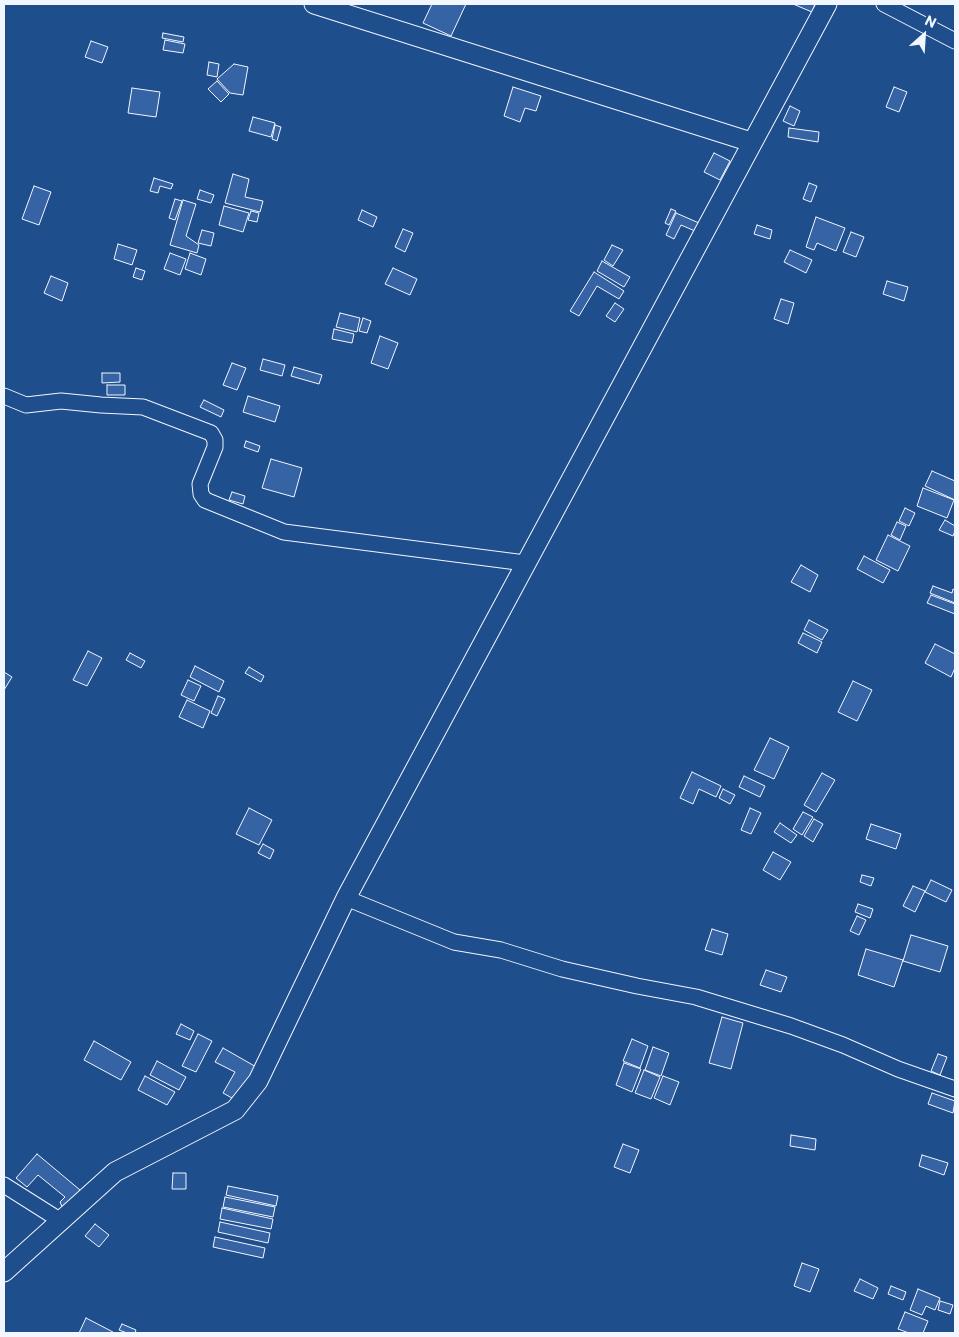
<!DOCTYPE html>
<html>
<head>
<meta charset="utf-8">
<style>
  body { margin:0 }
  #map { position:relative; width:959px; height:1337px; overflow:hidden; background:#1f4e8c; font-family:Commissioner,sans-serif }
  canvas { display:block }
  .frame { position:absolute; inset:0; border:5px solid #f2f6ff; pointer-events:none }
  .north { position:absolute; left:899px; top:10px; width:50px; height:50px; -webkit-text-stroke:4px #1f4e8c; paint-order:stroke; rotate:26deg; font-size:14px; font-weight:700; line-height:20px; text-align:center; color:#f2f6ff }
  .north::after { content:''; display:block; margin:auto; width:18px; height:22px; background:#f2f6ff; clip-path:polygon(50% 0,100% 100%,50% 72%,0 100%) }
</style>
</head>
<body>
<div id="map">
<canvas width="959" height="1337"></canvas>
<div class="frame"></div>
<div class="north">N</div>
</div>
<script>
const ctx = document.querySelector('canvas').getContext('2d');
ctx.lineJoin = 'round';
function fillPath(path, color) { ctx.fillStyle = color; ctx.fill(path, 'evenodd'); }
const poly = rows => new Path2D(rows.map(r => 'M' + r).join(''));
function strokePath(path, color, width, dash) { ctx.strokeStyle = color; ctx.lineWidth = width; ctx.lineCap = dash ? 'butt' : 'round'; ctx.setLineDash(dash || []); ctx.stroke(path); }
const building = poly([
  [432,4,466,4,451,36,423,23,432,4],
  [793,4,815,4,812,12,793,4],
  [163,33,184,37,183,42,162,38,163,33],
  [165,40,185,44,183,53,163,50,165,40],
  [91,41,108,47,102,63,85,57,91,41],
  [209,62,219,64,217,77,207,75,209,62],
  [234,64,248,67,243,95,230,93,217,79,234,64],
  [217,81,229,94,221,102,208,89,217,81],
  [513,87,541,96,536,111,525,108,520,122,504,116,513,87],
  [894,87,907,92,899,112,886,107,894,87],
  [132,88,160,92,156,117,128,113,132,88],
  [790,106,800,111,794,126,783,121,790,106],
  [253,117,275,123,271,137,249,131,253,117],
  [275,125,281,127,277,141,272,139,275,125],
  [789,128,819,132,818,142,788,137,789,128],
  [714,153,730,161,720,180,704,172,714,153],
  [233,174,249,179,245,197,263,201,260,212,225,203,233,174],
  [154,178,173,184,171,189,160,186,158,193,150,191,154,178],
  [809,183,817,186,811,202,803,199,809,183],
  [34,186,51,192,39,225,22,219,34,186],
  [200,190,214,195,211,203,197,199,200,190],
  [175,199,182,201,175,220,169,218,175,199],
  [183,200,196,204,186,236,199,245,197,253,170,245,183,200],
  [224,206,249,213,243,232,219,225,224,206],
  [671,209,676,211,669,225,665,223,671,209],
  [362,210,377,217,373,227,358,220,362,210],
  [251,211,259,213,257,222,248,220,251,211],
  [676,213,699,223,695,231,681,225,674,239,666,235,676,213],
  [816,217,845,228,836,251,817,243,814,250,806,247,816,217],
  [757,225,772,230,770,239,754,234,757,225],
  [403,229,413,233,405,252,395,247,403,229],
  [202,230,214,233,211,246,198,243,202,230],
  [851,232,864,237,856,257,843,252,851,232],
  [118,244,137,250,132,265,114,259,118,244],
  [612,245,623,250,613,266,604,260,612,245],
  [790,250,812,260,806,273,784,262,790,250],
  [170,253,186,259,180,275,164,269,170,253],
  [190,253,206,259,201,275,185,269,190,253],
  [602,261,630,277,624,287,597,271,602,261],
  [136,268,145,271,142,280,133,277,136,268],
  [393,268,417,279,410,295,385,284,393,268],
  [594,272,624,291,619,299,597,286,579,316,570,311,594,272],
  [51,276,68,283,62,301,44,293,51,276],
  [887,281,908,287,904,301,883,294,887,281],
  [781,299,794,303,788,324,774,319,781,299],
  [615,303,624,309,615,322,606,316,615,303],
  [340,313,360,318,357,332,336,327,340,313],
  [363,318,371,321,367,333,359,331,363,318],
  [334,329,354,334,352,343,332,339,334,329],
  [380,336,398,343,388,369,371,363,380,336],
  [263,359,285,365,282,376,260,370,263,359],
  [232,363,246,368,237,390,223,385,232,363],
  [294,367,322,375,319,384,291,376,294,367],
  [102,373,120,373,120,382,102,383,102,373],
  [107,385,125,385,125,395,107,395,107,385],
  [248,396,280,406,275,422,243,412,248,396],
  [204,400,224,410,221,417,200,407,204,400],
  [246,441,260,446,258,452,244,447,246,441],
  [271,459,302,468,294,497,262,488,271,459],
  [932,471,955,481,955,500,925,486,932,471],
  [923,488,954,500,947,518,917,506,923,488],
  [232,492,245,496,243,504,229,500,232,492],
  [905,508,915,513,909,526,899,521,905,508],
  [945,520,955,526,955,531,953,536,939,530,945,520],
  [897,522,906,526,900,540,891,535,897,522],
  [888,535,910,546,898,571,876,560,888,535],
  [864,556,890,570,883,583,857,569,864,556],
  [801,565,818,575,810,592,791,582,801,565],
  [933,586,952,593,953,589,955,590,955,603,930,593,933,586],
  [931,595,955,604,955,614,927,603,931,595],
  [809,620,828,630,822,640,804,630,809,620],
  [803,633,822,642,817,653,798,643,803,633],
  [935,644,955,654,955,668,951,677,925,663,935,644],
  [88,651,102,658,87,686,73,680,88,651],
  [130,653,145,661,141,668,126,660,130,653],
  [195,666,224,681,219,692,190,677,195,666],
  [249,667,264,676,261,682,245,673,249,667],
  [4,672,12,677,4,690,4,672],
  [188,680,201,686,194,701,181,695,188,680],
  [853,681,872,690,857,721,838,712,853,681],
  [218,696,225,699,217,716,211,713,218,696],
  [187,700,210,711,203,728,179,717,187,700],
  [770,738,789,747,774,779,754,770,770,738],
  [692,772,721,786,716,797,699,789,693,804,680,798,692,772],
  [822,773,835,780,816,812,804,805,822,773],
  [744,776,765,786,760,797,739,787,744,776],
  [723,789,735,795,730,804,719,798,723,789],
  [249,808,272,820,259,845,236,834,249,808],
  [750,808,761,813,751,834,741,830,750,808],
  [803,812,813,817,802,835,793,829,803,812],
  [814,819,823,824,813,842,804,836,814,819],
  [780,823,797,835,791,843,774,832,780,823],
  [871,824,901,834,896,849,866,839,871,824],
  [263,844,274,850,270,859,258,853,263,844],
  [773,852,791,862,780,880,763,870,773,852],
  [862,875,874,878,871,886,860,882,862,875],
  [931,880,952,890,946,902,925,892,931,880],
  [913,886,925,891,915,912,903,906,913,886],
  [858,904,873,909,870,918,855,912,858,904],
  [857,916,866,920,859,935,850,931,857,916],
  [712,929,728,934,722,955,705,950,712,929],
  [911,935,948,946,940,972,903,961,911,935],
  [866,949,903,960,894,987,858,975,866,949],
  [766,970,787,977,781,992,760,985,766,970],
  [722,1017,743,1023,731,1069,709,1063,722,1017],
  [181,1024,194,1031,190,1040,176,1034,181,1024],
  [198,1034,212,1041,196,1072,182,1066,198,1034],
  [632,1039,648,1046,640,1068,623,1061,632,1039],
  [94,1041,131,1062,121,1080,84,1060,94,1041],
  [653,1047,669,1053,661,1076,645,1070,653,1047],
  [223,1048,258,1068,239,1102,223,1093,235,1072,215,1062,223,1048],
  [938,1054,947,1057,940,1075,931,1071,938,1054],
  [157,1061,186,1077,179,1090,150,1075,157,1061],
  [624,1063,641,1069,632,1092,616,1085,624,1063],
  [644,1070,660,1077,651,1099,635,1093,644,1070],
  [145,1076,175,1092,167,1105,138,1090,145,1076],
  [663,1076,679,1082,670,1105,654,1098,663,1076],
  [932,1093,955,1101,953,1113,928,1104,932,1093],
  [791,1135,816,1139,815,1150,790,1146,791,1135],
  [623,1144,639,1150,630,1173,614,1167,623,1144],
  [37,1154,80,1190,63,1209,60,1202,65,1197,38,1175,27,1187,16,1178,37,1154],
  [922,1155,948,1163,944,1175,919,1166,922,1155],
  [173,1173,186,1173,186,1189,172,1189,173,1173],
  [228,1186,278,1196,276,1206,226,1195,228,1186],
  [225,1197,275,1207,273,1217,223,1207,225,1197],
  [222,1208,273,1219,271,1229,220,1219,222,1208],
  [220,1222,270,1233,268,1243,218,1232,220,1222],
  [95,1224,109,1235,99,1247,85,1236,95,1224],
  [215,1237,265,1248,263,1258,213,1247,215,1237],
  [802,1263,819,1269,810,1292,794,1286,802,1263],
  [860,1279,878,1288,873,1299,854,1291,860,1279],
  [891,1286,906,1292,903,1300,888,1294,891,1286],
  [918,1289,940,1298,935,1310,926,1306,922,1315,910,1310,918,1289],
  [940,1301,953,1305,950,1314,938,1310,940,1301],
  [905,1312,928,1321,923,1333,909,1333,898,1329,905,1312],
  [86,1318,113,1332,112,1333,79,1333,86,1318],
  [122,1324,136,1330,135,1333,127,1333,119,1330,122,1324]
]);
fillPath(building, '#3563a3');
strokePath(building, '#f2f6ff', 1);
const minor = poly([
  [884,4,955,41],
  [4,396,26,405,61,401,101,405,143,407,211,433,215,440,215,447,200,484,201,494,205,500,284,532,525,563],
  [346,898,454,942,501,950,562,969,637,986,696,997,791,1026,843,1045,898,1069,955,1089],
  [4,1185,61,1221]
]);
const tertiary = poly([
  [314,4,751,142],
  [4,1272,115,1172,235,1110,258,1081,346,898,827,4]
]);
strokePath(minor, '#f2f6ff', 17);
strokePath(tertiary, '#f2f6ff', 21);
strokePath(minor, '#1f4e8c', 15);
strokePath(tertiary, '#1f4e8c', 19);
</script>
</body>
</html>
